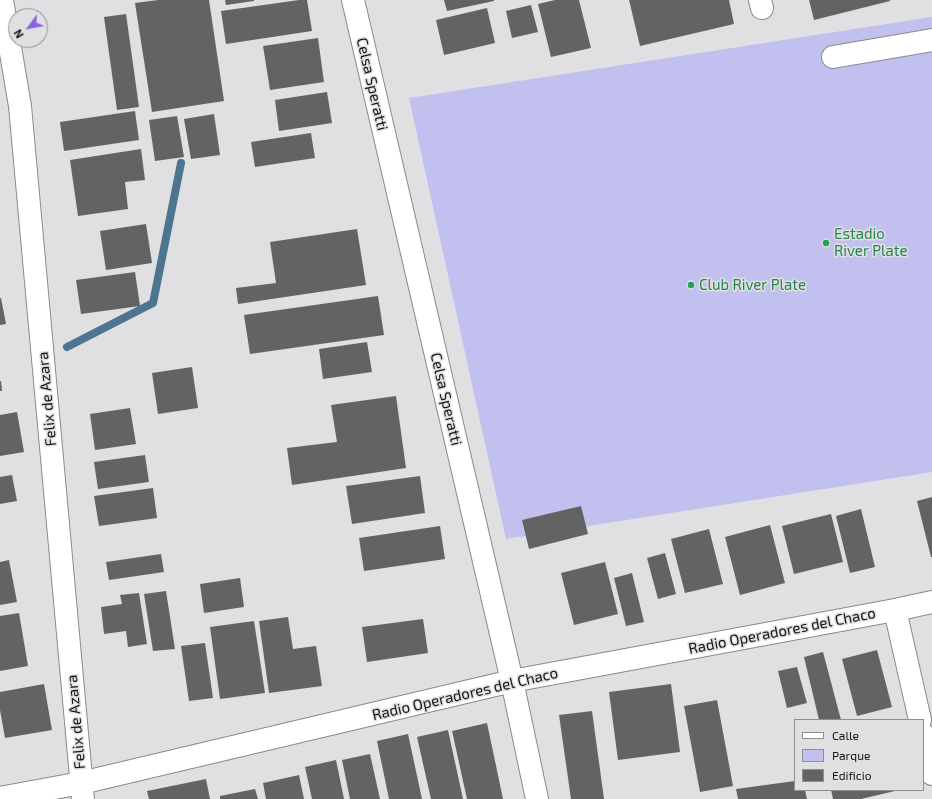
<!DOCTYPE html>
<html>
<head>
<meta charset="utf-8">
<style>
  body { margin:0 }
  #map { position:relative; width:932px; height:799px; overflow:hidden; background:#e0e0e3; font-family:"Exo 2",sans-serif }
  canvas { display:block }
  .legend { position:absolute; left:794px; top:719px; width:130px; height:72px; box-sizing:border-box; background:#e0e0e3; border:1px solid #8f8f91; margin:0; padding:5px 7px; list-style:none; font-size:12px; color:#151516 }
  .legend li { display:flex; align-items:center; gap:8px; height:20px }
  .legend b { width:20px; border:1px solid #8f8f91 }
  .north { position:absolute; left:8px; top:8px; width:40px; height:40px; box-sizing:border-box; background:#e0e0e3; border:1px solid #8f8f91; border-radius:50%; rotate:238deg; font-size:11px; font-weight:700; line-height:16px; text-align:center; color:#151516 }
  .north::after { content:''; display:block; margin:auto; width:14px; height:18px; background:#8c63dd; clip-path:polygon(50% 0,100% 100%,50% 72%,0 100%) }
</style>
</head>
<body>
<div id="map">
<canvas width="932" height="799"></canvas>
<ul class="legend">
<li><b style="height:5px;background:#fff"></b>Calle</li>
<li><b style="height:11px;background:#c1c0ee"></b>Parque</li>
<li><b style="height:11px;background:#636365"></b>Edificio</li>
</ul>
<div class="north">N</div>
</div>
<script>
const ctx = document.querySelector('canvas').getContext('2d');
ctx.lineJoin = 'round';
function fillPath(path, color) { ctx.fillStyle = color; ctx.fill(path, 'evenodd'); }
const poly = rows => new Path2D(rows.map(r => 'M' + r).join(''));
function strokePath(path, color, width, dash) { ctx.strokeStyle = color; ctx.lineWidth = width; ctx.lineCap = dash ? 'butt' : 'round'; ctx.setLineDash(dash || []); ctx.stroke(path); }
function drawText(font, color, halo, rows, align = 'center') {
  ctx.font = font + ' "Exo 2",sans-serif'; ctx.lineWidth = 3; ctx.setLineDash([]); ctx.textBaseline = 'middle'; ctx.strokeStyle = halo; ctx.fillStyle = color; for (const [text, x, y, turn = 0] of rows) {
    ctx.save(); ctx.translate(x, y); ctx.rotate((+turn || 0) * Math.PI / 180); ctx.textAlign = isNaN(turn) ? turn : align; if (halo) ctx.strokeText(text, 0, 0); ctx.fillText(text, 0, 0); ctx.restore();
  }
}
fillPath(poly([
  [932,17,932,472,506,539,409,98]
]), '#c1c0ee');
strokePath(poly([
  [67,347,153,303,181,163]
]), '#4e758f', 8);
fillPath(poly([
  [158,0,209,0,224,101,152,112,135,3],
  [225,0,254,0,254,1,226,5],
  [299,0,307,0,312,31,226,44,221,11],
  [444,0,494,0,494,1,447,11],
  [555,0,579,0,591,48,551,57,538,4],
  [629,0,729,0,734,24,640,46],
  [809,0,890,0,890,1,814,20],
  [531,5,538,32,512,38,506,11],
  [487,8,495,43,444,55,436,20],
  [126,14,139,107,117,110,104,17],
  [318,38,324,82,270,90,263,46],
  [327,92,332,123,279,131,275,100],
  [135,111,139,140,64,151,60,122],
  [214,114,220,155,191,159,184,119],
  [177,116,184,157,155,161,149,120],
  [311,133,315,158,255,167,251,142],
  [141,149,145,180,125,182,128,209,78,216,70,160],
  [146,224,152,263,106,270,100,231],
  [357,229,366,285,238,304,236,288,276,283,270,242],
  [135,272,140,306,81,314,76,280],
  [378,296,384,335,250,354,244,315],
  [0,298,1,298,6,324,0,325],
  [367,342,372,372,323,379,319,349],
  [192,367,198,408,158,414,152,373],
  [0,381,1,381,2,391,0,391],
  [396,396,406,468,292,485,287,448,337,442,331,405],
  [130,408,136,444,95,450,90,414],
  [17,412,24,452,0,456,0,415],
  [145,455,149,482,98,489,94,462],
  [12,475,17,501,0,504,0,477],
  [420,476,425,513,352,524,346,486],
  [153,488,157,518,99,526,94,496],
  [932,497,932,557,931,557,917,501],
  [581,506,588,534,529,549,522,520],
  [861,509,875,567,850,573,836,516],
  [831,514,843,562,794,574,782,526],
  [770,525,785,583,740,595,725,537],
  [440,526,445,559,364,571,359,538],
  [709,529,723,584,685,593,671,539],
  [665,553,676,594,658,599,647,558],
  [161,554,164,572,109,580,106,562],
  [9,560,17,602,0,605,0,562],
  [605,562,618,614,574,625,561,573],
  [632,573,644,622,626,626,614,578],
  [240,578,244,607,204,613,200,584],
  [166,591,175,649,153,651,144,594],
  [139,593,147,644,128,647,126,631,104,634,101,607,122,604,120,595],
  [19,613,28,666,0,671,0,616],
  [288,617,293,649,316,646,322,686,269,693,259,621],
  [423,619,428,653,367,662,362,627],
  [254,621,265,693,220,699,210,627],
  [205,643,213,698,189,701,181,646],
  [877,650,892,707,857,716,842,659],
  [823,652,841,720,819,720,804,657],
  [797,667,807,703,787,708,778,671],
  [44,684,52,730,5,738,0,710,0,692],
  [671,684,680,752,618,760,609,692],
  [717,700,733,786,700,792,684,706],
  [592,711,604,799,571,799,559,715],
  [487,723,503,799,467,799,452,731],
  [448,730,463,799,431,799,417,737],
  [408,734,422,799,389,799,377,741],
  [370,754,380,799,350,799,342,760],
  [336,760,344,799,312,799,305,767],
  [299,775,304,799,266,799,263,783],
  [206,779,210,799,149,799,147,791],
  [795,781,795,790,805,790,807,799,738,799,736,789],
  [255,789,258,799,220,799,220,796],
  [831,790,895,790,895,791,861,799,833,799]
]), '#636365');
const minor = poly([
  [2,0,20,106,83,799],
  [353,0,512,681,537,799],
  [760,0,762,8],
  [833,57,932,40],
  [895,610,920,720],
  [923,734,932,774],
  [0,798,81,783,512,681,895,610,932,602]
]);
strokePath(minor, '#8a8a8d', 24);
strokePath(minor, '#fff', 22);
for (const [x, y, r, color] of [
  [826,243,4,"#2e9e5b"],
  [691,285,4,"#2e9e5b"]
]) { const dot = new Path2D(); dot.arc(x, y, r, 0, 2 * Math.PI); ctx.fillStyle = color; ctx.fill(dot); strokePath(dot, '#e0e0e3', 1.5); }
drawText('15px', '#151516', '#e0e0e3', [
  ["Celsa Speratti",372,84,77],
  ["Felix de Azara",47,399,-95],
  ["Celsa Speratti",446,399,77],
  ["Radio Operadores del Chaco",782,631,-11],
  ["Radio Operadores del Chaco",465,694,-13],
  ["Felix de Azara",76,722,-95]
]);
drawText('15px', '#27864d', '#e0e0e3', [
  ["Estadio",834,234],
  ["River Plate",834,251],
  ["Club River Plate",699,285]
], 'left');
</script>
</body>
</html>
